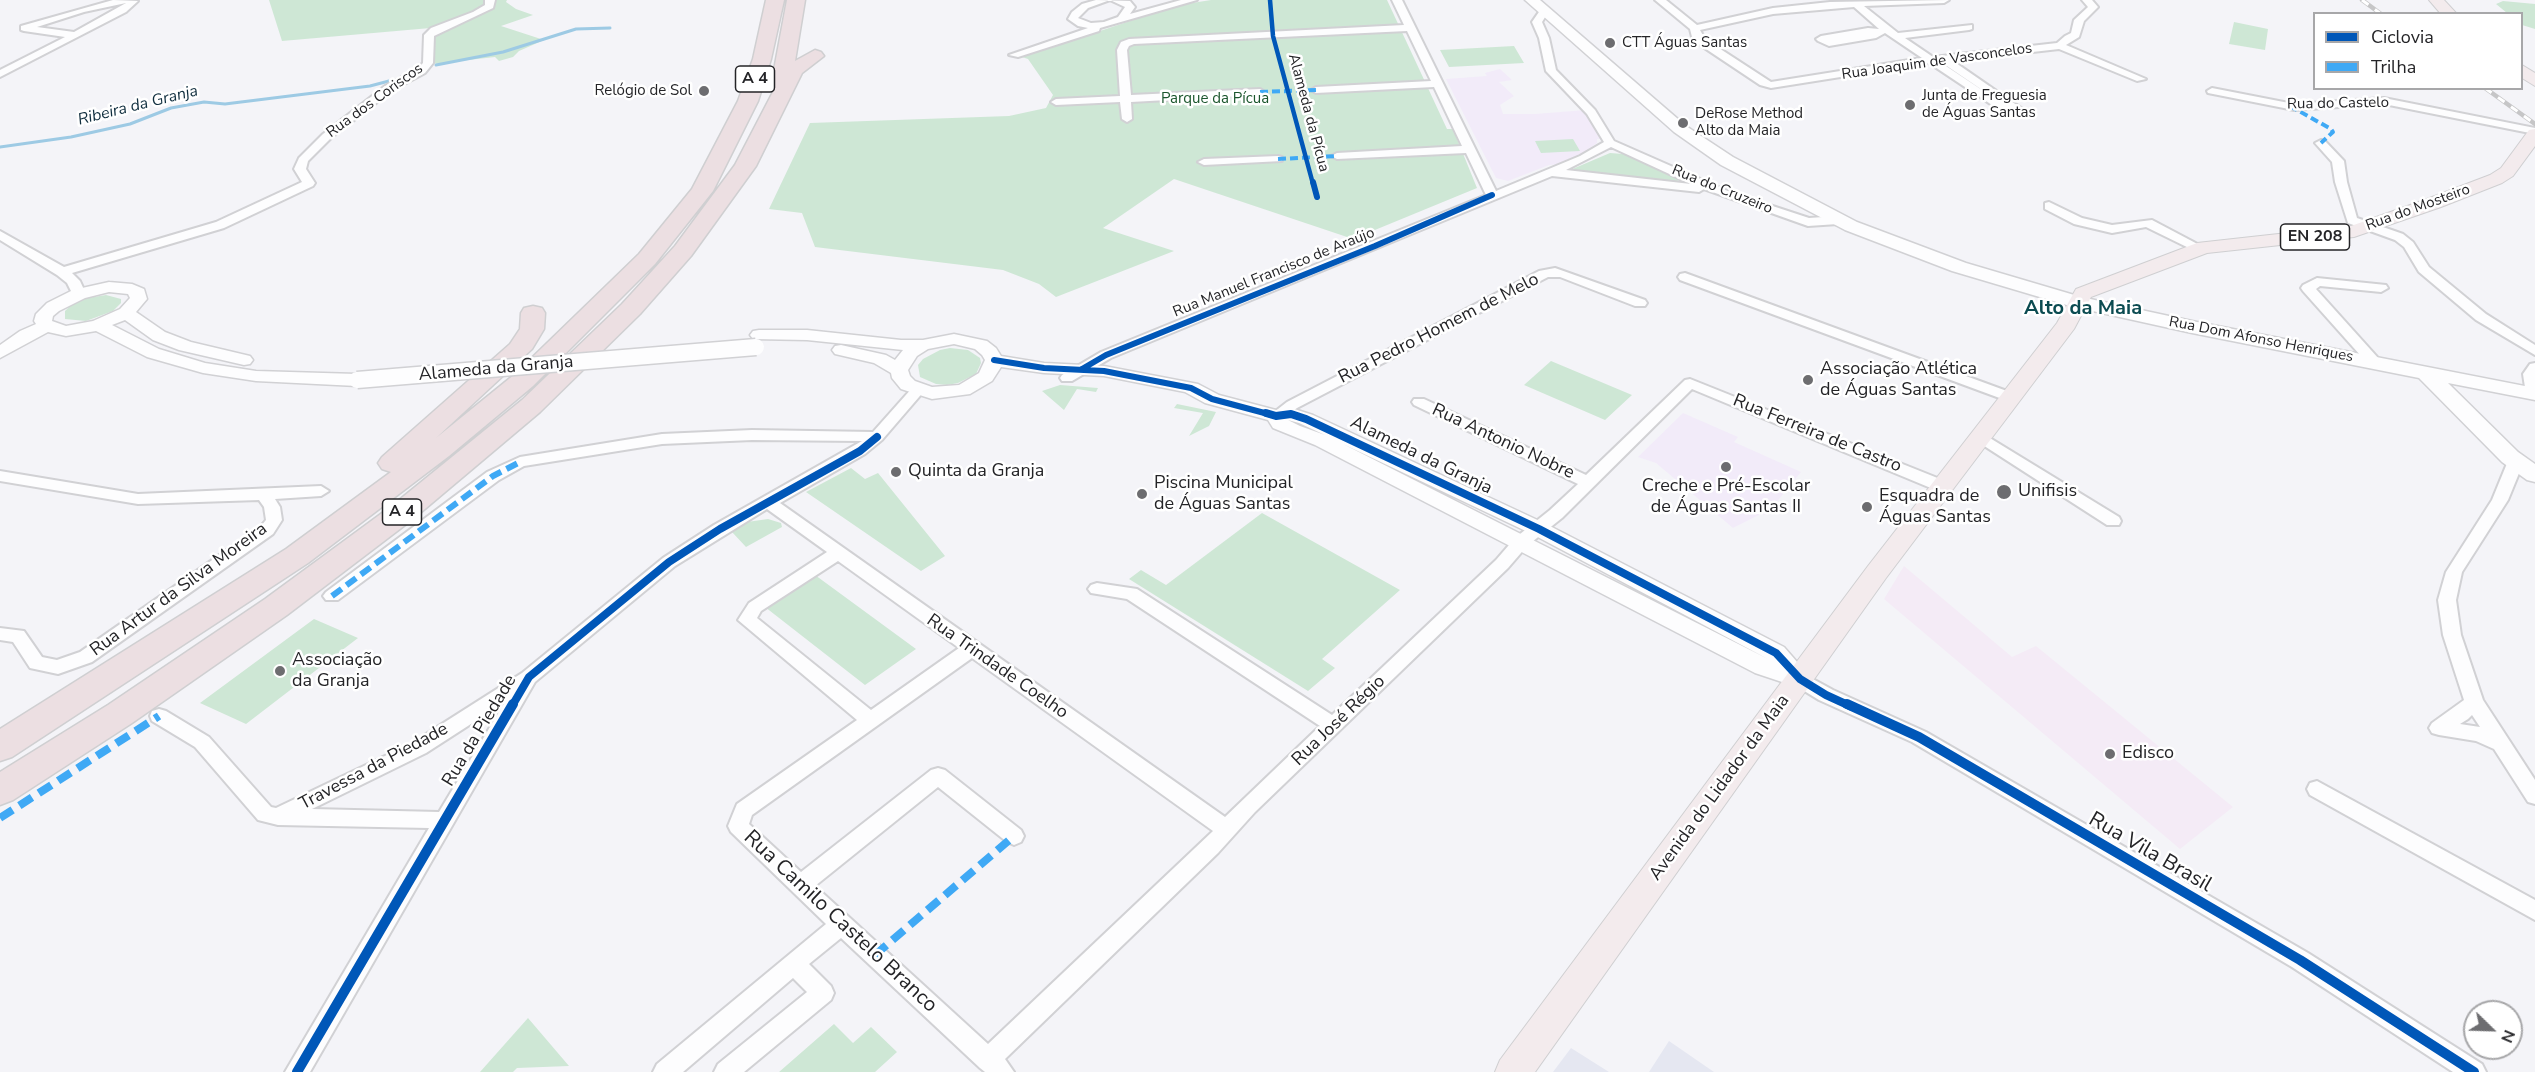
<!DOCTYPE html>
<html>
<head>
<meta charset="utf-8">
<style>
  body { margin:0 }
  #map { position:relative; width:2535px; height:1072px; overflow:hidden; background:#f4f4f8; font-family:"Nunito Sans",sans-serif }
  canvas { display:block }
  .legend { position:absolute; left:2313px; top:12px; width:210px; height:78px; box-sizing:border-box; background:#fff; border:2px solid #a7a7a9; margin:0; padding:8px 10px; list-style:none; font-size:18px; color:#242427 }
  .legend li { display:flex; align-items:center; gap:12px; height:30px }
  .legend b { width:30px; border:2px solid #a7a7a9 }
  .north { position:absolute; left:2463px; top:1000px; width:60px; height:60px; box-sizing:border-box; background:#fff; border:2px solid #a7a7a9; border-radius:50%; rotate:113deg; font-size:16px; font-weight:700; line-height:24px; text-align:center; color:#242427 }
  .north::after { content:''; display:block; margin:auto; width:21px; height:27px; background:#6d6d70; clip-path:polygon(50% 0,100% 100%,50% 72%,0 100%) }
</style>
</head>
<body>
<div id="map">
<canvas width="2535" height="1072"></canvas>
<ul class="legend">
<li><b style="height:8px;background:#0057b8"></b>Ciclovia</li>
<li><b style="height:8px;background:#3fa9f5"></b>Trilha</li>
</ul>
<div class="north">N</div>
</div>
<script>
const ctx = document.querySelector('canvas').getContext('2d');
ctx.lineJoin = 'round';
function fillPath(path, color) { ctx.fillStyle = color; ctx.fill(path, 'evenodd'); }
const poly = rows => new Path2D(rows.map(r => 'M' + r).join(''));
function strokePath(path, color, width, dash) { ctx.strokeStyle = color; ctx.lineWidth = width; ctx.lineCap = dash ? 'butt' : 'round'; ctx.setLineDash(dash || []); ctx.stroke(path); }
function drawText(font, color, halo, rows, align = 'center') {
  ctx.font = font + ' "Nunito Sans",sans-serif'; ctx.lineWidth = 5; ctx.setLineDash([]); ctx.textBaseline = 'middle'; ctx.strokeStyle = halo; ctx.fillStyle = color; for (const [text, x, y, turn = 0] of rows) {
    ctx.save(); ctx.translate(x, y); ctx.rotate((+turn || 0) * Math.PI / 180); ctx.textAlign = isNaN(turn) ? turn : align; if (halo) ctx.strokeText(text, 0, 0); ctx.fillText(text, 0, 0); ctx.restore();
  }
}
fillPath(poly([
  [1904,566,2012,657,2036,646,2233,807,2180,849,1884,599]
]), '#f4ebf6');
fillPath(poly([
  [1669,1041,1714,1072,1649,1072],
  [1571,1048,1609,1072,1553,1072]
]), '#e5e7f1');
fillPath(poly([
  [1500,69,1512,80,1499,82,1514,96,1500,105,1503,114,1535,114,1586,110,1600,139,1597,139,1597,143,1579,156,1562,164,1549,165,1508,181,1496,178,1446,79,1487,76,1485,73],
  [1683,413,1738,437,1734,442,1801,472,1766,515,1761,514,1733,528,1656,463,1638,457]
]), '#f2ebf9');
fillPath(poly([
  [269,0,507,0,506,2,516,9,533,15,501,26,544,40,519,51,513,57,499,61,495,57,432,64,434,33,442,27,282,41],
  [1211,0,1387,0,1447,129,1453,129,1477,188,1353,239,1174,179,1103,228,1174,251,1056,297,1039,284,1003,270,815,247,802,213,769,209,810,123,1009,116,1046,108,1053,95,1028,59,1022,57,1142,17,1186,4],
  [2503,1,2535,4,2535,29,2522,25,2522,14,2507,13,2496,4],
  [2234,22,2268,29,2265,50,2229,44],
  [1514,46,1524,63,1449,67,1440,50],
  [1573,139,1580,151,1541,153,1535,141],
  [1610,153,1623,154,1684,178,1675,182,1570,170],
  [106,295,121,299,121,303,113,311,86,321,65,319,65,311,70,306,87,298],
  [950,348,968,350,980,358,981,363,976,374,958,383,947,385,936,384,920,377,918,365,923,359,940,350],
  [1551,361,1632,395,1605,420,1524,385],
  [1060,385,1098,388,1096,392,1077,389,1064,410,1042,391],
  [1177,404,1216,412,1209,426,1189,436,1203,413,1174,408],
  [851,468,865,479,878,473,945,556,921,571,806,492],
  [1262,513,1400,590,1322,659,1335,668,1308,691,1129,579,1141,570,1166,585],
  [768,519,781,523,782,527,746,547,732,532,747,522],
  [815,575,916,649,865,685,765,607],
  [314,619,358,638,246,724,200,703],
  [528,1018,569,1066,517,1068,513,1072,480,1072],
  [834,1024,853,1043,871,1027,897,1052,875,1072,779,1072]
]), '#cee7d5');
strokePath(poly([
  [436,65,503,52,576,29,610,28],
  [0,147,71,137,130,124,171,108,204,102,225,104,370,86,389,81]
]), '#9dcae4', 3);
const minor = poly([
  [113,0,138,1,126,12,0,77,0,70,65,37,24,31,21,30,21,26,113,0],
  [126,3,74,32,37,27,84,12,126,3],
  [485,0,495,0,493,8,434,36,433,63,425,73,393,90,331,138,308,161,306,169,315,183,313,186,224,228,72,273,80,281,86,294,79,298,74,297,67,283,57,275,0,240,0,231,64,267,216,222,302,182,294,169,299,158,323,134,385,86,417,69,423,63,424,35,431,28,473,12,485,5,485,0],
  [1096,0,1130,1,1135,7,1130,14,1181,0,1197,0,1100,28,1099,31,1018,57,1009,55,1088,28,1078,26,1068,19,1072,12,1082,4,1096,0],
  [1110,0,1125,7,1118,17,1104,22,1091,23,1078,18,1088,8,1110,0],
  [1392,0,1402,0,1496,191,1580,156,1604,142,1587,114,1546,71,1539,38,1532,22,1541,9,1544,8,1549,11,1542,22,1549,38,1556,70,1595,110,1614,141,1730,192,1809,218,1838,216,1844,220,1838,224,1808,226,1704,189,1699,192,1552,176,1111,358,1072,381,1062,381,1060,378,1062,375,1101,352,1486,195,1466,153,1337,159,1331,156,1337,153,1462,146,1434,87,1316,93,1311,90,1316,87,1431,81,1407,31,1134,44,1129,46,1127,50,1131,95,1260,89,1265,92,1260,95,1131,102,1132,119,1127,122,1122,119,1120,102,1056,105,1051,102,1056,99,1120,96,1117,50,1121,42,1129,39,1404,25,1392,0],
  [1611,147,1691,184,1566,170,1611,147],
  [1655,0,1666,0,1697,25,1773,8,1830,2,1949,0,1944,3,1864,6,1898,33,1972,25,1972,29,1969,30,1905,38,1933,57,2057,43,2065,36,2071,33,2074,20,2088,7,2082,0,2092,0,2098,7,2084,21,2079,37,2066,45,2146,79,2137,81,2059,49,1953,61,2021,108,2004,113,1929,63,1771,88,1760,85,1697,43,1692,37,1690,29,1655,0],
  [1854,7,1879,29,1868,28,1821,36,1816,39,1818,41,1829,46,1876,38,1885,33,1922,58,1771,82,1705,39,1700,30,1773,14,1854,7],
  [1940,62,1941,62,2006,106,1940,62],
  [2212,88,2294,104,2384,98,2535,128,2535,134,2384,104,2294,110,2208,93,2207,91,2212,88],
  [2321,140,2325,141,2344,161,2347,182,2357,218,2403,234,2413,242,2429,267,2486,314,2535,345,2535,355,2476,320,2419,272,2404,247,2395,240,2348,223,2335,182,2332,162,2315,143,2321,140],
  [1278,156,1282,157,1282,161,1204,165,1198,162,1204,159,1278,156],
  [2049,202,2082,218,2112,225,2152,220,2205,248,2199,252,2195,251,2146,227,2112,233,2074,224,2045,209,2045,203,2049,202],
  [1555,268,1645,300,1647,303,1645,306,1635,306,1560,277,1548,277,1297,408,1281,419,1276,421,1269,416,1287,402,1539,271,1555,268],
  [1685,273,2015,394,2017,397,2010,401,2005,400,1680,280,1678,277,1680,274,1685,273],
  [2317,278,2386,285,2388,288,2381,292,2320,286,2316,289,2379,359,2381,362,2379,365,2369,365,2303,291,2301,288,2303,285,2317,278],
  [2535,363,2535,398,2533,398,2526,394,2523,374,2530,364,2535,363],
  [1690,379,1950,483,1952,487,1944,492,1938,491,1692,389,1562,518,1527,546,1508,568,1255,812,1218,853,1005,1059,1014,1072,985,1072,980,1068,841,938,809,964,831,986,834,993,831,1000,744,1072,714,1072,718,1064,807,992,793,978,683,1072,653,1072,657,1064,826,924,731,832,728,826,737,804,857,720,738,620,749,603,827,552,767,509,675,566,535,682,310,1072,285,1072,429,828,278,825,258,820,195,747,152,721,150,716,152,711,159,709,166,711,209,737,271,807,276,808,412,743,522,673,663,558,714,525,862,441,752,440,662,444,524,466,499,480,338,600,326,600,323,596,326,592,487,472,520,457,662,434,752,430,873,432,913,387,918,386,925,390,882,440,865,454,780,503,1225,817,1320,726,1127,599,1091,593,1088,589,1091,585,1097,583,1137,589,1332,715,1496,560,1515,538,1550,510,1578,484,1414,405,1412,402,1414,399,1424,399,1586,475,1685,380,1690,379],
  [838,561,959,648,871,710,757,618,761,611,838,561],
  [972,658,1213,831,988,1044,815,886,938,787,1007,842,1014,845,1021,842,1024,836,1021,830,945,770,938,768,931,770,801,872,749,824,752,815,972,658],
  [505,702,439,812,312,809,426,753,505,702],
  [1980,432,2119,517,2121,521,2119,525,2107,525,1975,440,1972,437,1980,432],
  [2516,456,2524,461,2508,500,2462,572,2456,600,2461,635,2483,700,2535,780,2535,804,2528,802,2494,749,2476,741,2439,735,2432,733,2429,728,2432,723,2464,700,2443,635,2438,600,2446,572,2492,500,2508,461,2516,456],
  [2472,715,2480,727,2460,724,2468,719,2472,715],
  [0,471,138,494,321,486,329,491,321,496,275,499,280,507,282,520,273,534,92,662,58,674,30,668,13,642,0,640,0,628,24,631,42,657,57,660,80,652,261,526,266,520,264,507,259,500,138,504,0,481,0,471],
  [1800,672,1833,690,1926,732,2308,953,2482,1064,2486,1072,2453,1072,2292,967,1912,742,1819,700,1793,684,1791,679,1793,674,1800,672],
  [2317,781,2535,900,2535,920,2310,795,2307,789,2310,783,2317,781]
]);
const tertiary = poly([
  [109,282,132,284,144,289,147,299,136,312,165,332,191,342,250,356,253,360,250,364,244,365,179,350,153,340,125,320,112,325,159,349,205,363,256,371,357,374,363,376,366,380,363,384,357,386,256,381,203,373,147,357,96,331,66,336,48,332,0,358,0,345,20,331,36,324,34,321,36,314,47,303,73,290,109,282],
  [109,292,128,294,130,298,120,309,93,321,66,326,52,321,53,316,59,311,85,298,109,292],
  [759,330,807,330,901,340,923,340,954,334,987,341,996,348,1001,356,1044,363,1104,366,1198,384,1219,395,1276,410,1291,408,1313,415,1546,524,1784,647,1812,679,1808,685,1800,688,1755,673,1315,445,1273,428,1268,420,1205,403,1185,392,1104,376,1044,373,1001,367,992,381,970,394,932,399,901,389,892,378,891,373,874,363,835,354,832,350,835,346,841,345,886,355,895,360,903,350,807,340,753,339,750,335,753,331,759,330],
  [954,344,975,349,982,355,985,360,979,373,959,385,932,387,915,381,910,376,908,370,917,356,928,349,954,344],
  [1288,420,1299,423,1325,435,1300,426,1288,420],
  [1343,444,1532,534,1768,659,1343,444]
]);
const secondary = poly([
  [1525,0,1540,0,1686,126,1733,157,1857,222,1966,263,2081,297,2192,321,2535,388,2535,400,2448,383,2518,452,2535,464,2535,482,2527,480,2502,462,2419,378,2192,333,2070,306,1952,271,1845,230,1721,165,1674,132,1525,0]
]);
const primary = poly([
  [2429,0,2444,0,2457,14,2441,14,2429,0],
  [2522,65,2535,73,2535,86,2522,78,2522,65],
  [2535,129,2535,146,2513,176,2502,183,2441,207,2354,237,2207,253,2091,297,2074,329,1886,578,1535,1072,1495,1072,1500,1060,1868,566,2057,323,2076,289,2197,243,2351,226,2427,199,2490,175,2501,168,2529,130,2535,129]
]);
const motorway = poly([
  [766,0,784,0,771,59,758,101,713,191,655,264,533,386,449,456,308,563,12,757,0,761,0,729,286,549,391,472,382,469,378,463,382,457,510,344,520,329,521,313,524,308,533,306,542,308,545,313,544,329,532,349,436,438,515,374,639,254,692,189,738,101,753,59,766,0],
  [787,0,805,0,795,61,815,50,821,52,824,56,802,73,756,166,691,256,640,314,540,412,413,519,287,615,132,723,13,800,0,805,0,772,108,705,265,599,393,505,522,400,622,304,675,246,735,165,774,90,771,86,787,0]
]);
strokePath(minor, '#d1d1d4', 4);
strokePath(tertiary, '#d1d1d4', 3);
strokePath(secondary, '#d1d1d4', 3);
strokePath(primary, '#cfcfd1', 2);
strokePath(motorway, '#cfcfd1', 3);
fillPath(minor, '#fdfdfe');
fillPath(tertiary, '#fdfdfe');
fillPath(secondary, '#fdfdfe');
fillPath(primary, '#f3ebed');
fillPath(motorway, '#ecdfe2');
const rail = poly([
  [2362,0,2381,14],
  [2485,88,2535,124]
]);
strokePath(rail, '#c6c6c7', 4.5);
strokePath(rail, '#fff', 3, [8]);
const tertiaryBridge = poly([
  [357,380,756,347]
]);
strokePath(tertiaryBridge, '#d1d1d4', 19, []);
strokePath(tertiaryBridge, '#fdfdfe', 16);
strokePath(poly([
  [1260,92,1316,90],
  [2290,106,2331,129,2333,132,2321,143],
  [1278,159,1337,156]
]), '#3fa9f5', 4, [8, 4]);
strokePath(poly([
  [332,596,493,476,520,462]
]), '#3fa9f5', 6, [12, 6]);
strokePath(poly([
  [0,818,159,716],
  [875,955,1014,836]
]), '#3fa9f5', 8, [15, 8]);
strokePath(poly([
  [1270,0,1273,36,1313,184]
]), '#0057b8', 4.5);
strokePath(poly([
  [1313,182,1317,197],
  [994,360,1044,368,1104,371,1191,388,1212,399,1272,415],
  [1082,369,1106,355,1375,246,1492,195],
  [1285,415,1294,415]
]), '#0057b8', 6);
strokePath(poly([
  [1266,413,1276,416,1291,414,1306,419,1539,529,1776,653,1800,679,1826,695,1850,706],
  [512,706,529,677,669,562,720,529,860,451,877,437]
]), '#0057b8', 8);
strokePath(poly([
  [1847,704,1919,737,2300,960,2474,1072],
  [297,1072,513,704]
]), '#0057b8', 10);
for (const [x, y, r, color] of [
  [1610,43,6,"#6d6d70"],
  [704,91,6,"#6d6d70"],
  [1910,105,6,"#6d6d70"],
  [1683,123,6,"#6d6d70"],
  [1808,380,6,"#6d6d70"],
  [1726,467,6,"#6d6d70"],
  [896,472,6,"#6d6d70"],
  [2004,492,8,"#6d6d70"],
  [1142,494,6,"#6d6d70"],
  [1867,507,6,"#6d6d70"],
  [280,671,6,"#6d6d70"],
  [2110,754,6,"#6d6d70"]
]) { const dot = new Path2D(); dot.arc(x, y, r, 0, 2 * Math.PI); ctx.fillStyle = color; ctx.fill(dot); strokePath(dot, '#fff', 2); }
drawText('15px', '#242427', '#fff', [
  ["CTT Águas Santas",1622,43],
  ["Relógio de Sol",692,91,"right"],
  ["Junta de Freguesia",1922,96],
  ["de Águas Santas",1922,113],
  ["DeRose Method",1695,114],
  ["Alto da Maia",1695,131]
], 'left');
drawText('15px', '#242427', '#fff', [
  ["Rua Joaquim de Vasconcelos",1937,62,-8],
  ["Rua dos Coriscos",375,101,-36],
  ["Rua do Castelo",2338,104,-1],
  ["Alameda da Pícua",1308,113,75],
  ["Rua do Cruzeiro",1722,190,22],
  ["Rua do Mosteiro",2418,208,-20],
  ["Rua Manuel Francisco de Araújo",1274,273,-22],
  ["Rua Dom Afonso Henriques",2261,340,11]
]);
drawText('15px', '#1b562d', '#fff', [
  ["Parque da Pícua",1215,99]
]);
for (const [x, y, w] of [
  [755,79,39],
  [2315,237,69],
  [402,512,39]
]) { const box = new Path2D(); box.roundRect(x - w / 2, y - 13, w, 26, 4.5); ctx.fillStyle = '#fff'; ctx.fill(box); strokePath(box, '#242427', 1.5); }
drawText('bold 16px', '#242427', null, [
  ["A 4",755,79],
  ["EN 208",2315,237],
  ["A 4",402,512]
]);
drawText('italic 16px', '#102e3e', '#fff', [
  ["Ribeira da Granja",138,106,-14]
]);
drawText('18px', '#242427', '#fff', [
  ["Rua Pedro Homem de Melo",1439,329,-27],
  ["Alameda da Granja",496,369,-5],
  ["Rua Ferreira de Castro",1817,434,22],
  ["Rua Antonio Nobre",1503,442,25],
  ["Alameda da Granja",1421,456,26],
  ["Rua Artur da Silva Moreira",179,590,-36],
  ["Rua Trindade Coelho",997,667,35],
  ["Rua José Régio",1339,721,-44],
  ["Rua da Piedade",480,731,-59],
  ["Travessa da Piedade",374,767,-28],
  ["Avenida do Lidador da Maia",1720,788,-54]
]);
drawText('18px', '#242427', '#fff', [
  ["Associação Atlética",1820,370],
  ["de Águas Santas",1820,391],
  ["Quinta da Granja",908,472],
  ["Piscina Municipal",1154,484],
  ["de Águas Santas",1154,505],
  ["Creche e Pré-Escolar",1726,487,"center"],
  ["de Águas Santas II",1726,508,"center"],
  ["Unifisis",2018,492],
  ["Esquadra de",1879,497],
  ["Águas Santas",1879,518],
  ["Associação",292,661],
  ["da Granja",292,682],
  ["Edisco",2122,754]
], 'left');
drawText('bold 20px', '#0b4b51', '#fff', [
  ["Alto da Maia",2083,309]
]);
drawText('21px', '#242427', '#fff', [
  ["Rua Vila Brasil",2150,853,30],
  ["Rua Camilo Castelo Branco",840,922,43]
]);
</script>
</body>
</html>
